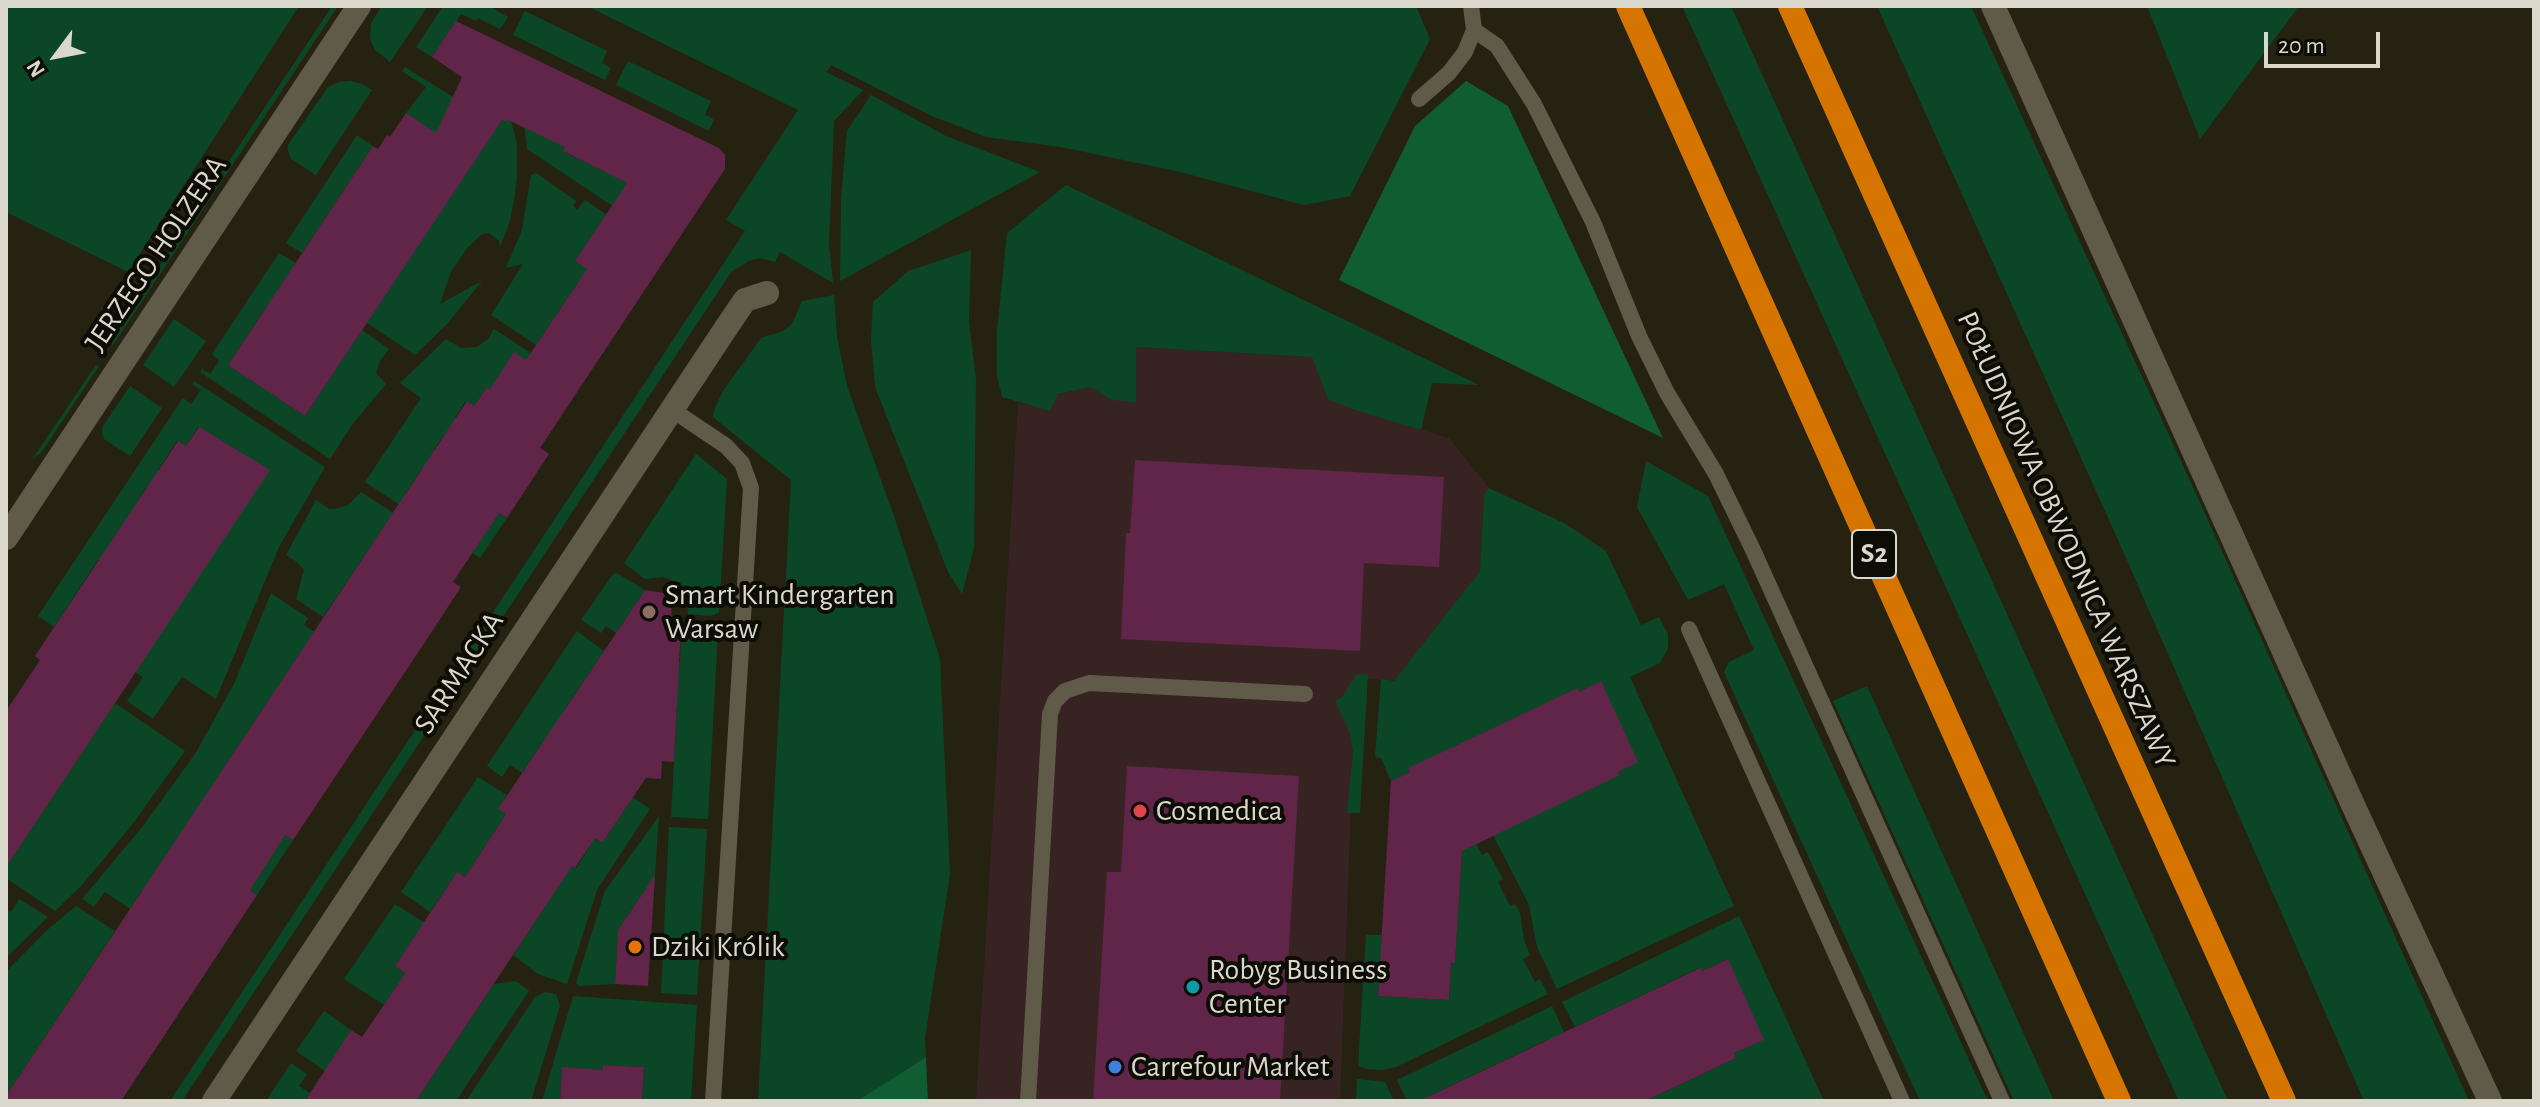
<!DOCTYPE html>
<html>
<head>
<meta charset="utf-8">
<style>
  body { margin:0 }
  #map { position:relative; width:2540px; height:1107px; overflow:hidden; background:#262212; font-family:"Alegreya Sans",sans-serif }
  canvas { display:block }
  .frame { position:absolute; inset:0; border:8px solid #dad7cd; pointer-events:none }
  .north { position:absolute; left:16px; top:16px; width:80px; height:80px; -webkit-text-stroke:6px #0d0c05; paint-order:stroke; rotate:238deg; font-size:22px; font-weight:700; line-height:32px; text-align:center; color:#dad7cd }
  .north::after { content:''; display:block; margin:auto; width:28px; height:36px; background:#dad7cd; clip-path:polygon(50% 0,100% 100%,50% 72%,0 100%) }
  .scale { position:absolute; left:2264px; top:32px; width:116px; height:36px; box-sizing:border-box; border:4px solid #dad7cd; border-top:0; padding-left:10px; font-size:24px; line-height:28px; white-space:nowrap; color:#dad7cd; -webkit-text-stroke:6px #0d0c05; paint-order:stroke }
</style>
</head>
<body>
<div id="map">
<canvas width="2540" height="1107"></canvas>
<div class="frame"></div>
<div class="north">N</div>
<div class="scale">20 m</div>
</div>
<script>
const ctx = document.querySelector('canvas').getContext('2d');
ctx.lineJoin = 'round';
function fillPath(path, color) { ctx.fillStyle = color; ctx.fill(path, 'evenodd'); }
const poly = rows => new Path2D(rows.map(r => 'M' + r).join(''));
function strokePath(path, color, width, dash) { ctx.strokeStyle = color; ctx.lineWidth = width; ctx.lineCap = dash ? 'butt' : 'round'; ctx.setLineDash(dash || []); ctx.stroke(path); }
function drawText(font, color, halo, rows, align = 'center') {
  ctx.font = font + ' "Alegreya Sans",sans-serif'; ctx.lineWidth = 8; ctx.setLineDash([]); ctx.textBaseline = 'middle'; ctx.strokeStyle = halo; ctx.fillStyle = color; for (const [text, x, y, turn = 0] of rows) {
    ctx.save(); ctx.translate(x, y); ctx.rotate((+turn || 0) * Math.PI / 180); ctx.textAlign = isNaN(turn) ? turn : align; if (halo) ctx.strokeText(text, 0, 0); ctx.fillText(text, 0, 0); ctx.restore();
  }
}
fillPath(poly([
  [1136,347,1313,357,1358,411,1449,438,1489,488,1484,495,1480,571,1394,681,1360,678,1353,752,1340,1101,976,1101,1018,403,1050,410,1058,394,1090,387,1112,400]
]), '#372422');
fillPath(poly([
  [6,6,299,6,128,272,6,212],
  [332,6,338,6,113,345,109,342],
  [382,6,428,6,390,62,375,50,370,39,371,23],
  [443,6,493,6,492,8,508,17,500,29,478,18,477,21,461,14,432,57,416,47],
  [587,6,1416,6,1430,39,1350,196,1304,205,1176,171,1061,147,986,137,932,116,831,65,826,72,863,90,834,121,829,244,833,283,780,252,775,262,759,258,749,261,732,271,182,1101,170,1101,745,231,726,220,798,110],
  [1682,6,1731,6,2228,1101,2179,1101],
  [1877,6,1971,6,2198,498,2469,1101,2364,1101,2119,542],
  [2147,6,2299,6,2200,139],
  [525,11,607,51,602,63,611,68,605,80,513,35],
  [628,61,711,101,705,114,714,120,709,131,616,85],
  [405,67,453,97,506,122,510,117,517,144,517,177,514,200,510,221,500,247,499,241,489,233,482,234,467,248,451,272,440,304,482,281,447,324,415,355,367,323,406,113,426,87,402,71],
  [351,81,362,84,372,90,316,175,291,159,288,151,288,145,328,87,339,82],
  [871,95,946,136,1040,172,840,281,841,198,847,131],
  [524,124,565,147,564,152,605,172,644,182,626,215,527,149],
  [357,135,373,146,302,253,286,243],
  [536,173,576,201,573,205,577,210,585,200,621,224,604,218,575,261,590,270,578,282,536,345,491,315,523,264,506,268,522,230,531,175],
  [1066,185,1149,225,1479,385,1432,383,1421,430,1358,411,1328,399,1312,357,1136,347,1136,402,1112,400,1090,387,1058,394,1050,411,1002,397,997,375,997,331,1007,233],
  [971,250,969,322,976,379,974,548,962,594,948,572,875,387,871,339,873,302,908,271],
  [279,253,296,263,282,284,289,289,266,307,228,365,305,416,362,330,389,349,380,361,376,373,386,384,352,425,330,459,200,372,202,369,210,374,219,361,212,354],
  [834,295,837,337,847,386,895,519,940,659,950,874,925,1038,926,1057,857,1101,758,1101,791,480,713,417,714,410,723,391,761,338,783,331,792,324,802,301],
  [174,319,206,341,174,387,143,365],
  [494,329,531,353,526,360,490,389,487,387,474,406,466,401,455,417,463,423,452,440,444,435,433,451,441,457,422,468,405,494,431,512,499,513,507,518,480,558,365,482,421,398,400,383,446,339,461,348,477,347,488,339],
  [96,365,99,366,41,453,33,458],
  [194,381,325,467,279,547,216,699,182,677,153,719,127,701,143,677,135,672,269,470,198,427,186,446,177,441,158,470,166,476,146,488,136,504,144,510,129,532,121,527,110,543,106,565,98,560,54,627,38,616,183,398,191,404,201,390,192,384],
  [130,386,162,408,130,456,104,439,102,434,103,426],
  [696,454,727,479,719,613,710,616,688,614,687,599,676,582,663,577,645,579,624,563],
  [1646,461,1708,496,1988,1101,1920,1101,1724,672,1729,662,1754,650,1724,584,1688,600,1637,507],
  [1489,488,1566,524,1606,551,1641,625,1659,617,1668,634,1668,648,1660,663,1630,677,1734,906,1557,989,1537,947,1529,905,1493,835,1619,775,1601,682,1579,692,1577,688,1409,769,1410,772,1391,781,1381,758,1375,757,1381,679,1394,681,1480,571,1484,495],
  [361,492,409,523,389,519,323,617,296,599,304,570,297,562,286,555,316,500,329,509,336,509,348,505],
  [617,573,645,590,616,633,606,626,601,633,581,620,613,574],
  [271,593,308,618,304,625,322,637,298,656,278,686,271,713,263,708,212,786,293,840,257,895,250,890,186,825,154,873,150,895,142,890,130,909,105,892,94,907,82,899,143,826,195,754,234,684],
  [681,626,718,630,708,819,671,817,677,709,667,661,680,662],
  [577,631,604,651,564,710,555,747,544,740,522,773,510,765,502,777,487,766],
  [1357,674,1368,674,1360,813,1347,813,1353,752,1350,733,1335,701,1342,697],
  [1867,686,2054,1101,2014,1101,1833,701],
  [115,703,185,751,131,826,82,885,55,911,6,878,6,867],
  [478,777,507,795,499,809,506,814,465,877,457,872,430,912,401,892],
  [633,797,650,809,597,890,567,984,538,974,513,955,545,907,566,862,576,868,589,848,591,836,602,843],
  [659,816,654,889,646,888,618,930,615,984,579,986,576,983,605,891],
  [669,827,707,829,697,995,661,993],
  [1476,843,1482,855,1488,852,1503,879,1498,882,1510,906,1515,904,1520,913,1524,940,1530,955,1523,959,1535,982,1540,979,1548,994,1396,1067,1382,1070,1367,1069,1358,1066,1366,935,1382,935,1378,996,1449,1000,1451,963,1455,963,1462,850],
  [19,899,48,917,6,958,6,909,11,912],
  [395,904,428,925,415,936,395,966,405,973,384,1005,344,979],
  [76,906,115,931,6,1096,6,972,47,930],
  [1739,916,1824,1101,1645,1101,1736,1058,1734,1053,1763,1040,1727,959,1702,971,1699,968,1575,1027,1562,1002],
  [516,981,529,991,456,1101,416,1101,494,984],
  [545,992,556,994,560,1006,531,1101,466,1101,535,997],
  [573,996,697,1005,691,1101,642,1101,644,1067,604,1065,603,1070,562,1068,560,1101,542,1101],
  [1552,1006,1566,1036,1547,1040,1429,1096,1428,1101,1407,1101,1397,1080],
  [324,1011,351,1030,325,1071,296,1051],
  [291,1063,307,1074,299,1086,310,1093,305,1101,266,1101],
  [1357,1079,1385,1082,1394,1101,1356,1101]
]), '#0b4727');
fillPath(poly([
  [1466,81,1508,106,1663,438,1339,280,1415,126],
  [926,1057,928,1101,857,1101]
]), '#105c33');
fillPath(poly([
  [456,21,719,148,725,155,725,169,540,448,549,454,507,518,499,513,453,582,461,587,423,645,293,840,285,835,250,890,257,895,121,1101,6,1101,6,1096,467,401,474,406,487,387,490,389,514,352,526,360,587,269,575,261,627,183,563,151,565,147,508,120,507,122,502,120,305,416,228,365,373,146,378,149,387,135,390,137,406,113,436,133,462,77,432,57],
  [199,427,270,470,6,867,6,711,40,660,35,656,178,441,186,446],
  [1135,460,1444,477,1439,567,1364,563,1360,651,1121,639,1126,533,1130,533],
  [645,590,671,594,672,626,681,626,674,762,662,761,661,779,646,778,602,843,595,838,575,868,572,866,416,1101,305,1101,351,1030,362,1037,384,1005,405,973,395,966,457,872,465,877,506,814,498,809],
  [1601,681,1638,762,1618,772,1620,775,1462,851,1455,963,1451,963,1449,1000,1378,996,1391,781,1410,772,1408,768,1468,740,1577,688,1579,692],
  [1127,766,1299,776,1280,1101,1093,1101,1107,872,1121,872],
  [655,875,648,986,615,984,618,930],
  [1728,959,1764,1040,1734,1053,1736,1058,1645,1101,1419,1101,1700,968,1702,971],
  [603,1065,644,1067,642,1101,560,1101,562,1067,603,1070]
]), '#602549');
strokePath(poly([
  [1474,30,1497,46,1534,104,1593,222,1639,336,1667,393,1716,474,1753,550,2002,1101],
  [1419,99,1449,73,1465,52,1474,30,1471,6],
  [671,409,726,446,742,463,751,488,713,1101],
  [1689,629,1902,1101],
  [1028,1101,1050,714,1055,701,1065,691,1089,683,1305,694]
]), '#5f5b48', 16);
strokePath(poly([
  [1993,6,2354,807,2490,1101],
  [6,538,359,6],
  [214,1101,726,328,745,300,767,293]
]), '#5f5b48', 24);
strokePath(poly([
  [1628,6,2119,1101],
  [1790,6,2284,1101]
]), '#d67400', 24);
for (const [x, y, r, color] of [
  [649,612,8,"#8d6e63"],
  [1140,811,8,"#e0444e"],
  [635,947,8,"#e8710a"],
  [1193,987,8,"#0f9aa8"],
  [1115,1067,8,"#3f7fe0"]
]) { const dot = new Path2D(); dot.arc(x, y, r, 0, 2 * Math.PI); ctx.fillStyle = color; ctx.fill(dot); strokePath(dot, '#0d0c05', 3); }
for (const [x, y, w] of [
  [1874,554,44]
]) { const box = new Path2D(); box.roundRect(x - w / 2, y - 24, w, 48, 6); ctx.fillStyle = '#0d0c05'; ctx.fill(box); strokePath(box, '#dad7cd', 2); }
drawText('bold 28px', '#dad7cd', null, [
  ["S2",1874,554]
]);
drawText('30px', '#dad7cd', '#0d0c05', [
  ["JERZEGO HOLZERA",156,254,-56],
  ["POŁUDNIOWA OBWODNICA WARSZAWY",2066,540,66],
  ["SARMACKA",459,673,-57]
]);
drawText('30px', '#dad7cd', '#0d0c05', [
  ["Smart Kindergarten",665,595],
  ["Warsaw",665,629],
  ["Cosmedica",1156,811],
  ["Dziki Królik",651,947],
  ["Robyg Business",1209,970],
  ["Center",1209,1004],
  ["Carrefour Market",1131,1067]
], 'left');
</script>
</body>
</html>
